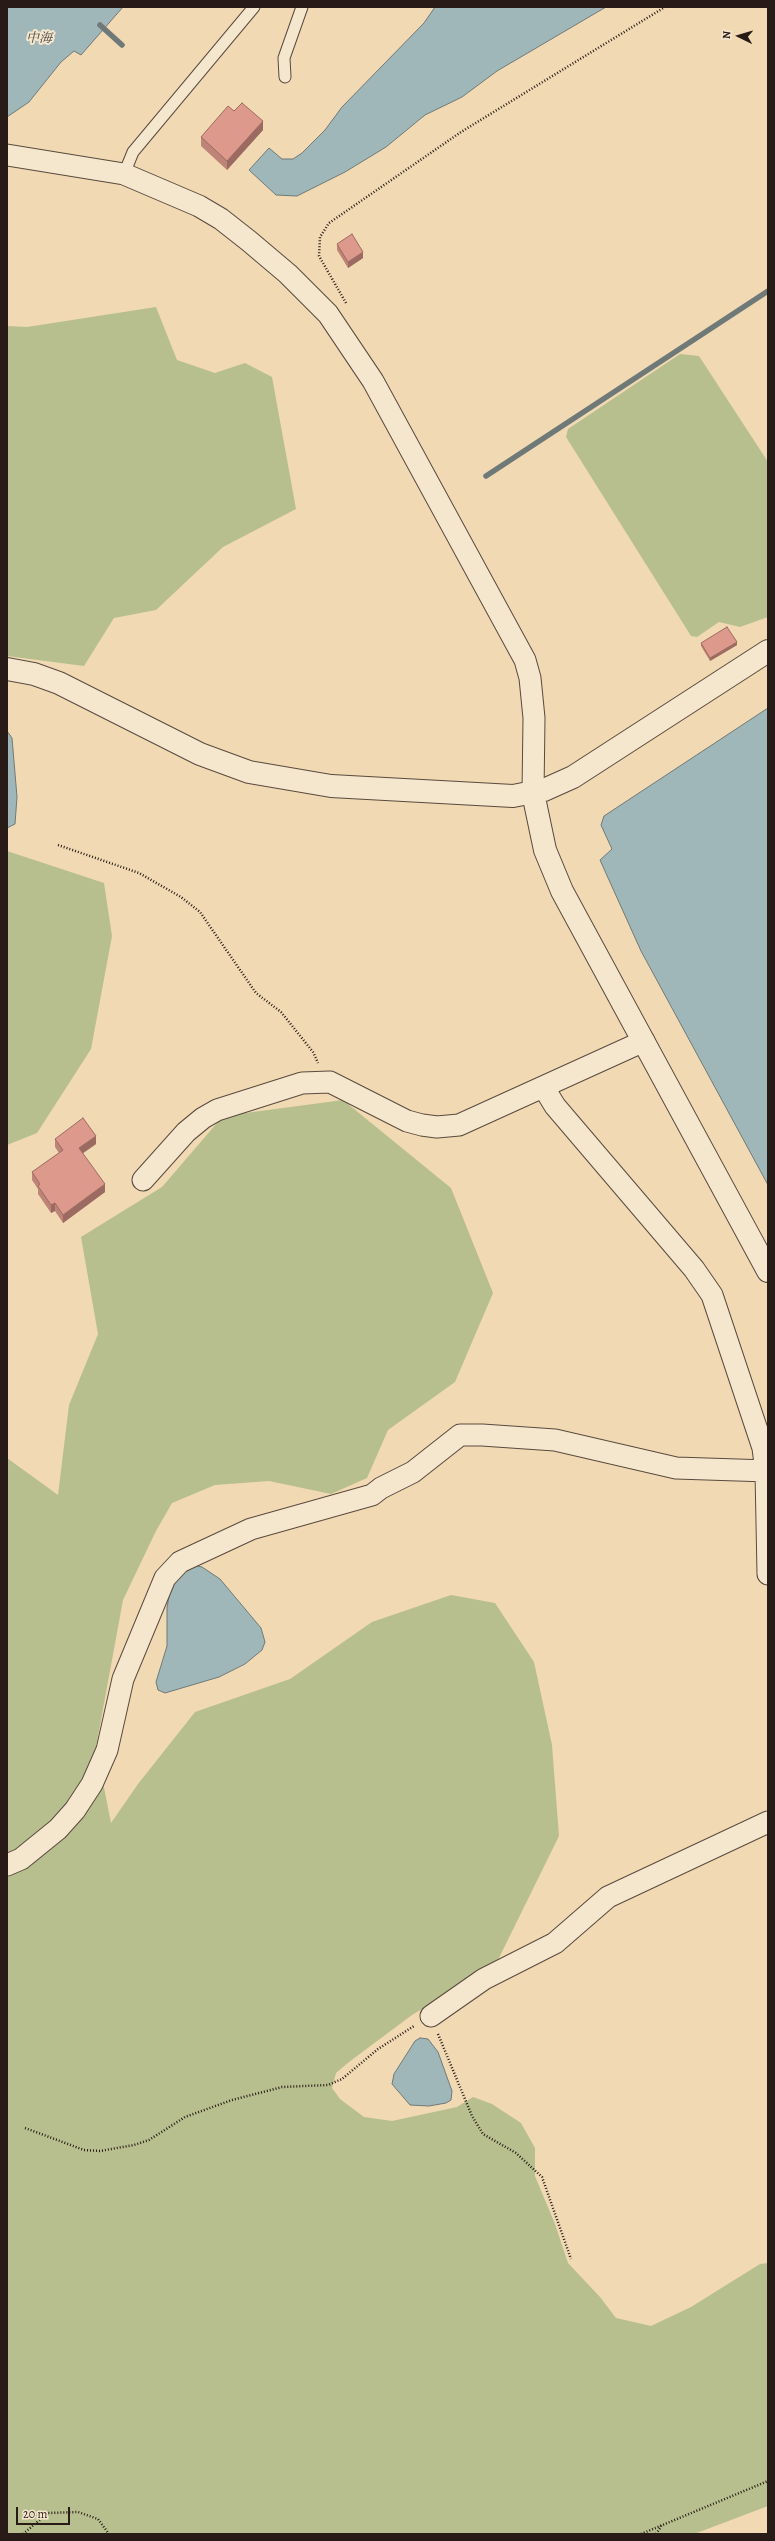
<!DOCTYPE html>
<html>
<head>
<meta charset="utf-8">
<style>
  body { margin:0 }
  #map { position:relative; width:775px; height:2541px; overflow:hidden; background:#f0d9b3; font-family:Alegreya,serif }
  canvas { display:block }
  .frame { position:absolute; inset:0; border:8px solid #281b17; pointer-events:none }
  .north { position:absolute; left:719px; top:16px; width:40px; height:40px; -webkit-text-stroke:3px #f5e6ce; paint-order:stroke; rotate:275deg; font-size:11px; font-weight:700; line-height:16px; text-align:center; color:#281b17 }
  .north::after { content:''; display:block; margin:auto; width:14px; height:18px; background:#281b17; clip-path:polygon(50% 0,100% 100%,50% 72%,0 100%) }
  .scale { position:absolute; left:16px; top:2507px; width:54px; height:18px; box-sizing:border-box; border:2px solid #281b17; border-top:0; padding-left:5px; font-size:12px; line-height:14px; white-space:nowrap; color:#281b17; -webkit-text-stroke:3px #f5e6ce; paint-order:stroke }
</style>
</head>
<body>
<div id="map">
<canvas width="775" height="2541"></canvas>
<div class="frame"></div>
<div class="north">N</div>
<div class="scale">20 m</div>
</div>
<script>
const ctx = document.querySelector('canvas').getContext('2d');
ctx.lineJoin = 'round';
function fillPath(path, color) { ctx.fillStyle = color; ctx.fill(path, 'evenodd'); }
const poly = rows => new Path2D(rows.map(r => 'M' + r).join(''));
function strokePath(path, color, width, dash) { ctx.strokeStyle = color; ctx.lineWidth = width; ctx.lineCap = dash ? 'butt' : 'round'; ctx.setLineDash(dash || []); ctx.stroke(path); }
function drawText(font, color, halo, rows, align = 'center') {
  ctx.font = font + ' Alegreya,"Noto Serif JP",serif'; ctx.lineWidth = 4; ctx.setLineDash([]); ctx.textBaseline = 'middle'; ctx.strokeStyle = halo; ctx.fillStyle = color; for (const [text, x, y, turn = 0] of rows) {
    ctx.save(); ctx.translate(x, y); ctx.rotate((+turn || 0) * Math.PI / 180); ctx.textAlign = isNaN(turn) ? turn : align; if (halo) ctx.strokeText(text, 0, 0); ctx.fillText(text, 0, 0); ctx.restore();
  }
}
fillPath(poly([
  [156,307,177,360,215,373,245,363,272,377,296,509,223,547,156,610,114,618,84,666,7,656,7,326,27,327],
  [680,354,699,356,768,462,768,617,740,627,719,622,697,637,691,636,566,437,568,429],
  [7,851,104,883,112,936,91,1049,37,1133,7,1145],
  [343,1100,451,1188,493,1293,455,1382,388,1430,367,1478,331,1494,269,1481,215,1485,172,1503,156,1531,123,1600,96,1747,111,1823,138,1784,195,1712,290,1679,372,1622,451,1595,495,1603,534,1662,552,1745,559,1836,496,1964,412,2015,349,2062,336,2073,332,2088,340,2099,364,2117,392,2121,457,2107,473,2097,492,2104,521,2123,535,2148,535,2176,555,2224,568,2263,600,2297,616,2318,651,2326,691,2307,760,2264,768,2263,768,2506,694,2534,7,2534,7,1458,58,1495,69,1405,98,1334,81,1237,162,1187,223,1116]
]), '#b8bf8e');
const water = poly([
  [7,7,123,7,81,55,74,51,61,62,29,102,7,117,7,7],
  [435,7,606,7,497,71,462,97,425,115,386,147,345,172,297,196,276,195,249,170,269,148,282,159,293,159,302,153,325,130,342,107,424,23,435,7],
  [768,708,768,1185,641,951,600,860,612,849,601,825,604,816,768,708],
  [7,731,12,738,17,797,15,824,7,828,7,731],
  [197,1566,202,1567,220,1579,261,1628,265,1642,262,1650,245,1664,219,1677,165,1693,158,1690,156,1682,167,1646,167,1608,171,1584,185,1568,197,1566],
  [420,2038,428,2039,438,2052,452,2091,451,2100,446,2103,429,2106,410,2105,392,2084,394,2074,415,2041,420,2038]
]);
fillPath(water, '#9fb7b8');
strokePath(water, '#6f7978', 1);
strokePath(poly([
  [100,25,122,45],
  [486,476,768,291]
]), '#6f7978', 5.5);
const service = poly([
  [285,77,284,58,302,7],
  [124,174,133,152,254,7]
]);
const minor = poly([
  [7,155,124,174,199,206,221,219,249,241,288,274,328,314,373,381,525,660,530,678,534,718,533,793],
  [544,1088,555,1106,694,1269,712,1295,763,1448,766,1472,768,1574],
  [143,1180,186,1132,203,1118,217,1110,302,1083,330,1082,407,1121,422,1125,437,1127,459,1125,644,1041],
  [7,1865,21,1859,58,1829,75,1810,92,1784,107,1750,123,1679,165,1578,180,1562,251,1529,372,1495,381,1488,413,1472,460,1435,482,1435,555,1440,676,1468,768,1471],
  [431,2016,484,1979,555,1943,608,1897,768,1822]
]);
const tertiary = poly([
  [7,669,34,674,59,683,200,754,249,772,331,786,513,796,544,790,573,777,768,651],
  [533,793,545,850,562,891,768,1271]
]);
strokePath(service, '#5a4a3e', 13);
strokePath(minor, '#5a4a3e', 23);
strokePath(tertiary, '#5a4a3e', 24);
strokePath(poly([
  [346,303,319,256,320,237,329,223,461,132,665,7],
  [58,845,139,873,181,897,200,912,256,993,281,1012,313,1052,318,1063],
  [438,2034,472,2116,483,2134,516,2153,542,2177,571,2259],
  [25,2128,84,2150,100,2151,134,2145,149,2140,185,2117,232,2100,282,2087,328,2085,342,2079,378,2049,414,2026],
  [23,2534,48,2513,78,2512,98,2519,109,2534],
  [641,2534,768,2481],
  [656,2534,661,2527,661,2524]
]), '#281b17', 2.5, [1, 2]);
strokePath(service, '#f5e6ce', 11);
strokePath(minor, '#f5e6ce', 21);
strokePath(tertiary, '#f5e6ce', 22);
fillPath(poly([
  [234,111,263,130,227,170,201,146,201,137],
  [337,244,363,258,348,268,337,250],
  [701,643,737,645,710,661,701,646],
  [55,1139,96,1144,83,1153,105,1192,63,1223,55,1211,51,1213,38,1194,38,1189,32,1180,32,1172,59,1153,55,1147]
]), '#be8478');
fillPath(poly([
  [263,121,263,130,227,170,227,161],
  [363,252,363,258,348,268,348,262],
  [737,642,737,645,710,661,710,658],
  [96,1136,96,1144,79,1156,79,1148],
  [105,1184,105,1192,63,1223,63,1215],
  [55,1203,55,1211,51,1213,51,1205]
]), '#9b6b61');
const building = poly([
  [242,103,263,121,227,161,201,137,228,106,234,111,242,103],
  [352,234,363,252,348,262,337,244,352,234],
  [727,627,737,642,710,658,701,643,727,627],
  [83,1118,96,1136,79,1148,105,1184,63,1215,55,1203,51,1205,38,1186,40,1184,32,1172,63,1150,55,1139,83,1118]
]);
fillPath(building, '#dd998b');
strokePath(building, '#9b6b61', 1);
drawText('italic 13px', '#4c4a47', '#f5e6ce', [
  ["中海",39,39]
]);
</script>
</body>
</html>
